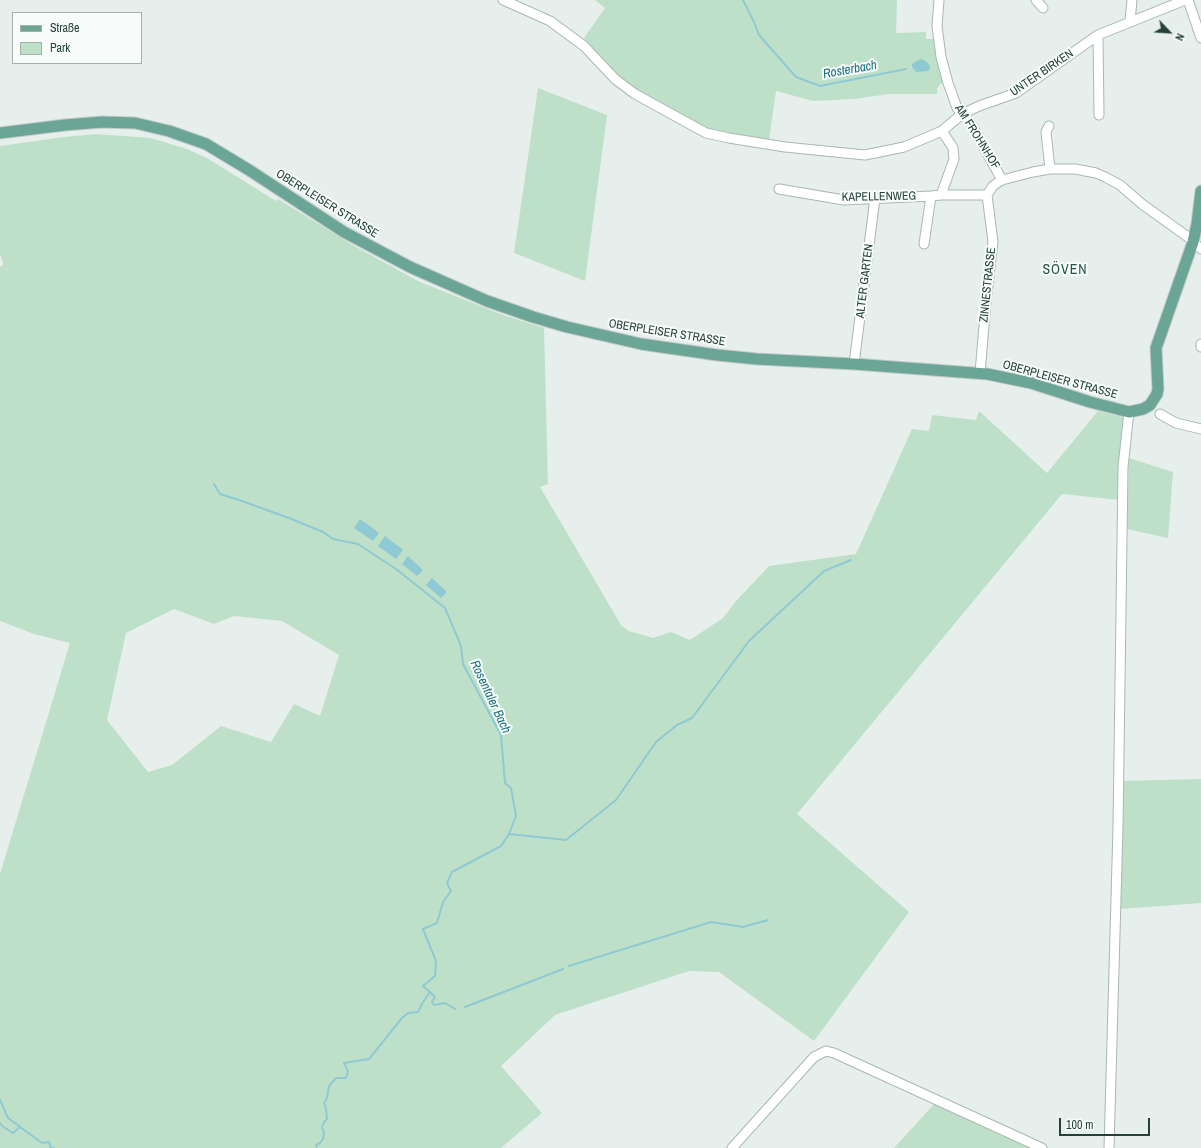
<!DOCTYPE html>
<html>
<head>
<meta charset="utf-8">
<style>
  body { margin:0 }
  #map { position:relative; width:1201px; height:1148px; overflow:hidden; background:#e6efeb; font-family:"Archivo Narrow",sans-serif }
  canvas { display:block }
  .legend { position:absolute; left:12px; top:12px; width:130px; height:52px; box-sizing:border-box; background:#f7fbf9; border:1px solid #a3b1ad; margin:0; padding:5px 7px; list-style:none; font-size:12px; color:#24423a }
  .legend li { display:flex; align-items:center; gap:8px; height:20px }
  .legend b { width:20px; border:1px solid #a3b1ad }
  .north { position:absolute; left:1149px; top:12px; width:40px; height:40px; -webkit-text-stroke:3px #f7fbf9; paint-order:stroke; rotate:115deg; font-size:11px; font-weight:700; line-height:16px; text-align:center; color:#24423a }
  .north::after { content:''; display:block; margin:auto; width:14px; height:18px; background:#24423a; clip-path:polygon(50% 0,100% 100%,50% 72%,0 100%) }
  .scale { position:absolute; left:1059px; top:1118px; width:91px; height:18px; box-sizing:border-box; border:2px solid #24423a; border-top:0; padding-left:5px; font-size:12px; line-height:14px; white-space:nowrap; color:#24423a; -webkit-text-stroke:3px #f7fbf9; paint-order:stroke }
</style>
</head>
<body>
<div id="map">
<canvas width="1201" height="1148"></canvas>
<ul class="legend">
<li><b style="height:5px;background:#6aa596"></b>Straße</li>
<li><b style="height:11px;background:#bfe0c8"></b>Park</li>
</ul>
<div class="north">N</div>
<div class="scale">100 m</div>
</div>
<script>
const ctx = document.querySelector('canvas').getContext('2d');
ctx.lineJoin = 'round';
function fillPath(path, color) { ctx.fillStyle = color; ctx.fill(path, 'evenodd'); }
const poly = rows => new Path2D(rows.map(r => 'M' + r).join(''));
function strokePath(path, color, width, dash) { ctx.strokeStyle = color; ctx.lineWidth = width; ctx.lineCap = dash ? 'butt' : 'round'; ctx.setLineDash(dash || []); ctx.stroke(path); }
function drawText(font, color, halo, rows, align = 'center') {
  ctx.font = font + ' "Archivo Narrow",sans-serif'; ctx.lineWidth = 4; ctx.setLineDash([]); ctx.textBaseline = 'middle'; ctx.strokeStyle = halo; ctx.fillStyle = color; for (const [text, x, y, turn = 0] of rows) {
    ctx.save(); ctx.translate(x, y); ctx.rotate((+turn || 0) * Math.PI / 180); ctx.textAlign = isNaN(turn) ? turn : align; if (halo) ctx.strokeText(text, 0, 0); ctx.fillText(text, 0, 0); ctx.restore();
  }
}
fillPath(poly([
  [595,0,897,0,896,33,926,32,926,39,935,39,943,82,937,88,937,94,889,94,854,99,813,101,776,91,769,140,728,136,705,129,634,91,615,74,584,38,605,8],
  [538,88,607,115,585,281,514,253],
  [96,134,151,138,187,149,207,158,276,201,278,199,356,247,420,282,503,315,544,328,548,484,540,487,621,625,629,631,653,638,671,632,690,640,723,618,737,600,769,566,856,554,912,429,929,431,932,415,976,420,979,411,1047,473,1098,411,1125,418,1119,500,1062,494,797,814,909,912,814,1041,719,972,689,971,555,1015,501,1066,542,1113,501,1148,0,1148,0,874,70,643,34,634,0,621,0,267,3,265,3,262,0,254,0,146,64,137],
  [174,609,214,624,234,616,282,621,339,655,320,716,294,704,271,742,221,726,172,765,148,772,107,720,126,633],
  [1129,458,1173,472,1168,538,1127,529],
  [1201,779,1201,903,1120,909,1121,781],
  [935,1103,1036,1148,894,1148]
]), '#bfe0c8');
fillPath(poly([
  [922,59,928,63,930,67,930,69,928,71,916,72,912,67,912,64,918,60],
  [360,519,379,533,373,541,354,528],
  [385,536,403,550,396,559,378,546],
  [408,556,423,570,417,576,402,564],
  [432,578,447,592,441,598,426,585]
]), '#8ec9d4');
strokePath(poly([
  [743,0,754,22,759,35,796,77,820,86,906,69],
  [214,484,220,494,239,500,289,518,323,532,333,539,358,544,396,569,445,608,461,646,463,664,501,735,505,783,511,788,516,816,509,834,501,846,452,872,447,883,451,891,443,902,437,923,423,929,436,961,435,976,423,986,430,992,423,1002,418,1012,408,1013,402,1018,369,1059,344,1063,348,1071,346,1078,336,1078,329,1086,327,1098,324,1103,326,1108,327,1119,324,1122,322,1127,324,1133,323,1139,320,1143,316,1145,317,1148],
  [509,834,566,840,616,800,656,742,677,725,692,718,749,641,824,571,851,560],
  [569,966,711,922,743,927,768,920],
  [430,992,435,997,432,1002,434,1005,445,1003,455,1009],
  [465,1007,563,969],
  [0,1100,8,1118,42,1143,49,1142,51,1148,54,1148],
  [0,1123,2,1126,13,1133,20,1127]
]), '#8ec9d4', 2);
const minor = poly([
  [503,0,550,21,584,46,615,79,635,94,706,133,729,138,785,147,865,155,904,147,942,131,962,114,979,106,1016,93,1098,35,1185,0],
  [939,0,937,26,941,57,948,83,957,108,971,124,1002,180],
  [1036,0,1043,8],
  [1188,0,1201,38],
  [1130,21,1132,0],
  [1098,35,1099,115],
  [1049,126,1046,132,1050,169],
  [779,189,844,200,931,196,941,195,987,195],
  [941,195,954,159,953,148,942,131],
  [924,244,931,196],
  [1201,344,1201,347],
  [854,364,875,198],
  [980,373,986,302,993,242,987,195,993,186,997,183,1002,180,1033,172,1050,169,1075,169,1096,173,1105,177,1120,185,1142,204,1188,237,1201,249],
  [1160,414,1176,423,1201,429],
  [732,1148,814,1057,826,1051,834,1053,1042,1148],
  [1109,1148,1118,827,1123,467,1129,412]
]);
const major = poly([
  [0,133,65,125,102,122,135,123,169,131,206,144,249,170,344,232,410,267,487,301,533,317,567,327,641,344,717,355,757,359,854,364,987,374,1031,383,1090,402,1129,412,1143,409,1150,405,1157,394,1158,389,1156,348,1193,242,1197,224,1201,191]
]);
strokePath(minor, '#a8b8b2', 11);
strokePath(major, '#c2cac8', 13);
strokePath(minor, '#fff', 9);
strokePath(major, '#6aa596', 11);
drawText('12px', '#24423a', '#f7fbf9', [
  ["UNTER BIRKEN",1042,73,-34],
  ["AM FROHNHOF",977,137,58],
  ["KAPELLENWEG",879,197,-1],
  ["OBERPLEISER STRASSE",327,204,32],
  ["ALTER GARTEN",865,281,-83],
  ["ZINNESTRASSE",988,285,-84],
  ["OBERPLEISER STRASSE",667,333,9],
  ["OBERPLEISER STRASSE",1060,380,15]
]);
drawText('italic 13px', '#1c6f80', '#f7fbf9', [
  ["Rosterbach",850,70,-10],
  ["Rosentaler Bach",490,697,65]
]);
ctx.letterSpacing = '1px';
drawText('14px', '#1f5548', '#f7fbf9', [
  ["SÖVEN",1065,270]
]);
ctx.letterSpacing = '0px';
</script>
</body>
</html>
